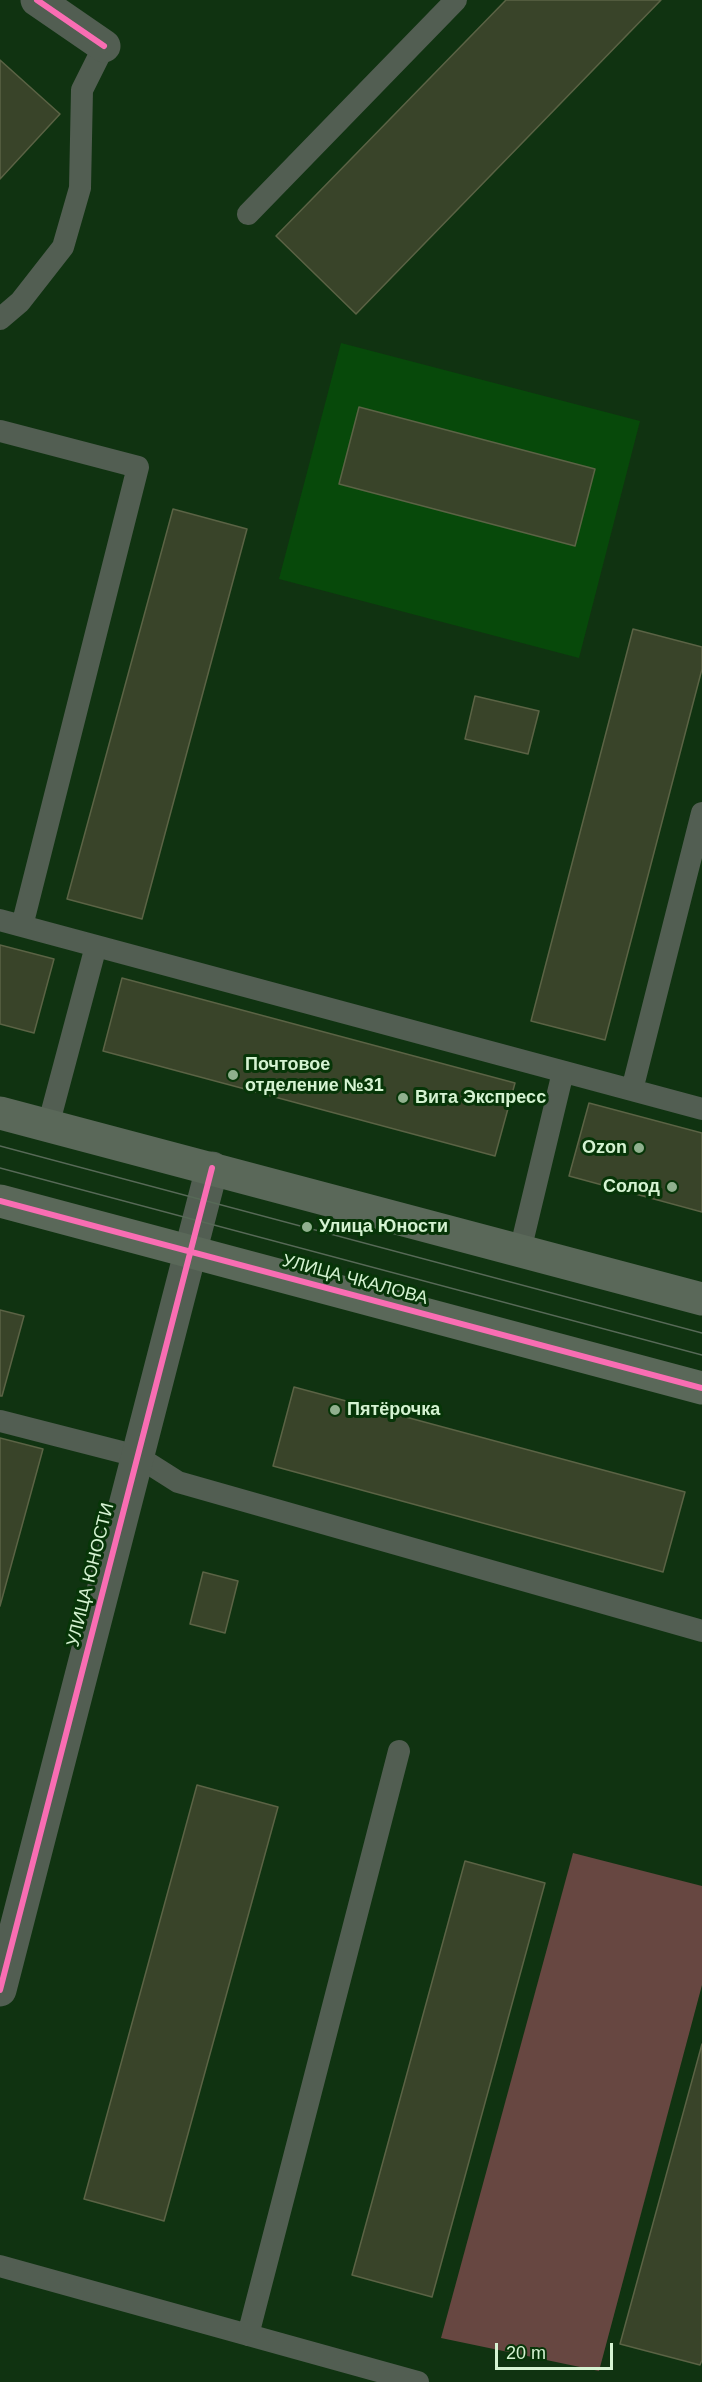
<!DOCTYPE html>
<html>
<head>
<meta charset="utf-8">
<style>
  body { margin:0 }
  #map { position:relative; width:702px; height:2382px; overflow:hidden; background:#103311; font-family:Arial,sans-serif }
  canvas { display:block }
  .scale { position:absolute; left:495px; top:2343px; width:118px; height:27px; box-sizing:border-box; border:3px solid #d5f3d2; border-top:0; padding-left:8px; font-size:18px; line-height:21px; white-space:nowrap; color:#d5f3d2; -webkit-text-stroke:4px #073508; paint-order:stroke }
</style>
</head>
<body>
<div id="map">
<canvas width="702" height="2382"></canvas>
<div class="scale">20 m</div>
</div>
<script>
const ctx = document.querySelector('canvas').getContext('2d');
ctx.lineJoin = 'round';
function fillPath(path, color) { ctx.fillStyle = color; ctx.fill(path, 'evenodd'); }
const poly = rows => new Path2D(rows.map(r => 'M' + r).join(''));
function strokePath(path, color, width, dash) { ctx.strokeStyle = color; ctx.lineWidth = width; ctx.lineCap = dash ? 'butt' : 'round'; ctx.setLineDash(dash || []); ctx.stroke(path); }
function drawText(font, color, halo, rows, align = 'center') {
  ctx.font = font + ' Arial,sans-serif'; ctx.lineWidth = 6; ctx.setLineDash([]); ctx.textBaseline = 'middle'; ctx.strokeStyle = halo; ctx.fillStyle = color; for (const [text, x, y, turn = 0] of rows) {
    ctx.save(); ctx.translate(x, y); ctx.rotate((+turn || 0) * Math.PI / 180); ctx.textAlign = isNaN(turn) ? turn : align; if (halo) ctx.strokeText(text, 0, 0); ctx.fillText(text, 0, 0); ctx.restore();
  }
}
fillPath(poly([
  [341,343,640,421,579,658,279,579]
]), '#07490a');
fillPath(poly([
  [573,1853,702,1886,702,1985,599,2371,441,2338]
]), '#674741');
const building = poly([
  [506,0,661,0,356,314,276,236,506,0],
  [0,60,60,114,0,179,0,60],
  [359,407,595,469,575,546,339,484,359,407],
  [173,509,247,529,142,919,67,899,173,509],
  [633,629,702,647,702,669,605,1040,531,1021,633,629],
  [475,696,539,711,528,754,465,739,475,696],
  [0,945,54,959,34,1033,0,1024,0,945],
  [122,978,515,1083,495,1156,103,1051,122,978],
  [589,1103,702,1133,702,1212,569,1176,589,1103],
  [0,1310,24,1316,2,1396,0,1396,0,1310],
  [294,1387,685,1492,663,1572,273,1466,294,1387],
  [0,1438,43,1449,0,1606,0,1438],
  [203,1572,238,1581,225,1633,190,1624,203,1572],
  [197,1785,278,1807,164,2221,84,2199,197,1785],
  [465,1861,545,1883,432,2297,352,2275,465,1861],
  [702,2044,702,2360,700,2365,620,2344,702,2044]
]);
fillPath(building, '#394429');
strokePath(building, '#5b6345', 1.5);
strokePath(poly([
  [248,214,456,0],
  [0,319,20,302,63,247,80,188,82,90,104,46],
  [0,431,138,467,22,926],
  [0,920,702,1109],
  [632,1090,702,813],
  [48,1126,96,946],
  [520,1251,563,1072],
  [0,1421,137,1456,178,1482,702,1631],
  [0,2266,418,2382],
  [248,2335,399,1751]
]), '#525e52', 22);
strokePath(poly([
  [37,0,104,46],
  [0,1990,212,1168]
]), '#525e52', 33);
strokePath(poly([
  [0,1113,702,1299],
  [0,1201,702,1388]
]), '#5a6859', 33);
strokePath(poly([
  [0,1146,702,1333],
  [0,1168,702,1355]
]), '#576957', 1.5);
strokePath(poly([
  [37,0,104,46],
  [0,1201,702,1388],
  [0,1990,212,1168]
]), '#f96db3', 6);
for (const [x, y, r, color] of [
  [233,1075,6,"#90b08e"],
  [403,1098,6,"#90b08e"],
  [639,1148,6,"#90b08e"],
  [672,1187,6,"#90b08e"],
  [307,1227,6,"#90b08e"],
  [335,1410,6,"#90b08e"]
]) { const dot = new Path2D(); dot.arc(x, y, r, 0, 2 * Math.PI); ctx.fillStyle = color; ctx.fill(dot); strokePath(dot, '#073508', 2); }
drawText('bold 18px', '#d5f3d2', '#073508', [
  ["Почтовое",245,1065],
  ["отделение №31",245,1086],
  ["Вита Экспресс",415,1098],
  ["Ozon",627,1148,"right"],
  ["Солод",660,1187,"right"],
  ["Улица Юности",319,1227],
  ["Пятёрочка",347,1410]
], 'left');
drawText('18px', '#d5f3d2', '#073508', [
  ["УЛИЦА ЧКАЛОВА",355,1280,15],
  ["УЛИЦА ЮНОСТИ",91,1575,-76]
]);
</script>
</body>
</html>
